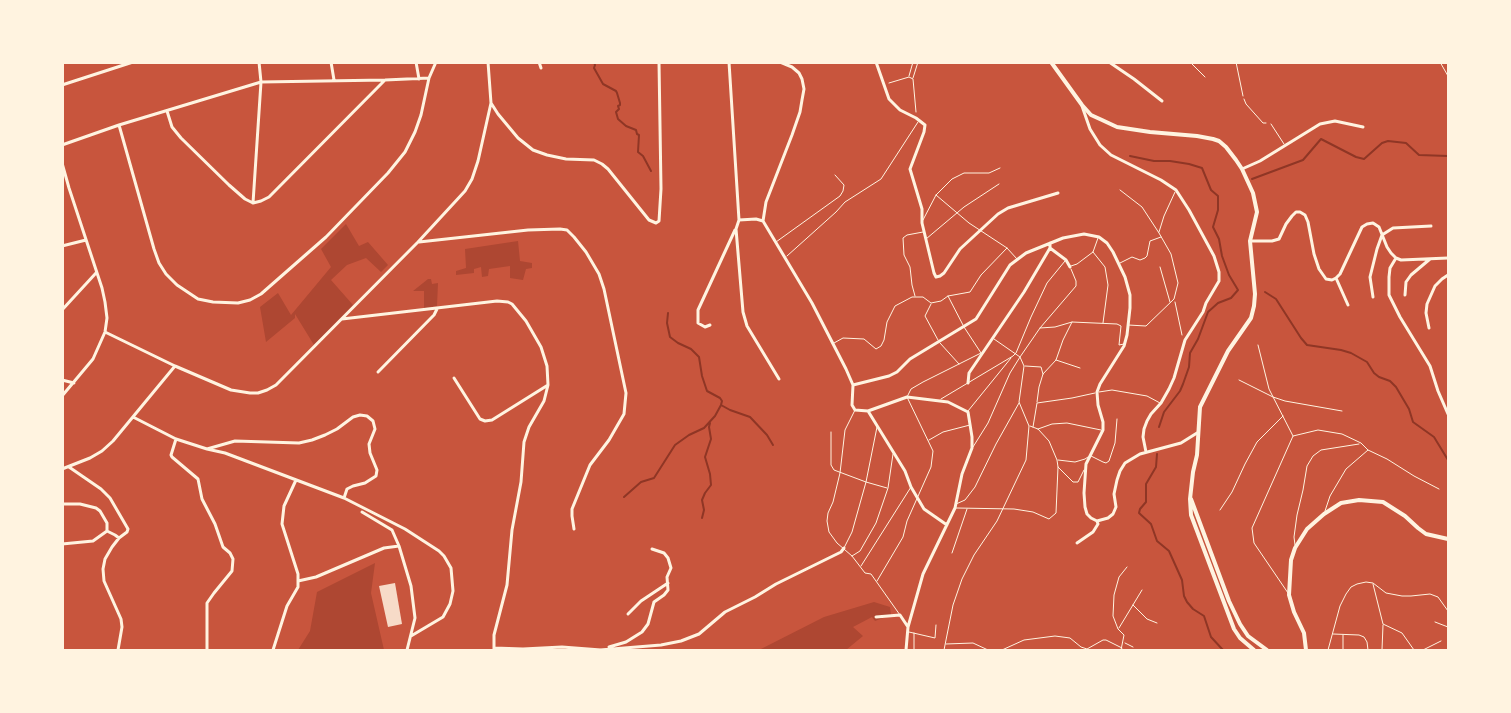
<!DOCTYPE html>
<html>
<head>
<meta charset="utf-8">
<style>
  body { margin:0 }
  #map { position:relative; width:1511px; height:713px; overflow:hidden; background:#c8553d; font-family:"Open Sans",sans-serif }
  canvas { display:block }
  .frame { position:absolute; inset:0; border:64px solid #fff3e0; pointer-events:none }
</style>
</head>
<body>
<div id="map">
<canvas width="1511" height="713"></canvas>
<div class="frame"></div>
</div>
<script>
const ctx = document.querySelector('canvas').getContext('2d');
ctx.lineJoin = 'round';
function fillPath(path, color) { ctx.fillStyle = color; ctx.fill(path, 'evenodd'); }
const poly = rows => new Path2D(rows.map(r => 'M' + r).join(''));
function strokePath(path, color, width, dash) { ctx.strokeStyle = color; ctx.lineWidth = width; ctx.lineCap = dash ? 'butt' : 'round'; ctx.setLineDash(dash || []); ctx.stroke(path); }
fillPath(poly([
  [346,224,359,246,368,242,388,265,381,272,366,258,347,265,331,280,353,305,314,345,295,314,295,318,266,342,260,307,278,293,291,315,331,267,321,249],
  [518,241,520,261,532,263,532,268,526,269,523,280,510,278,510,266,489,269,488,276,482,277,481,267,474,269,474,273,456,275,456,271,466,268,465,249],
  [428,279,431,279,432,284,438,283,437,306,424,308,424,291,413,291],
  [375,563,371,593,384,650,298,650,310,631,317,592],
  [874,602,890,607,891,615,875,621,872,617,853,627,863,636,846,650,759,650,824,617]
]), '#ae4732');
strokePath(poly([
  [594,62,595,65,594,68,603,84,616,91,617,93,620,103,620,105,618,106,619,109,616,112,618,119,626,126,636,130,637,134,639,135,638,152,643,156,651,171],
  [1130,156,1154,161,1170,161,1189,164,1202,168,1211,190,1218,196,1218,210,1213,227,1219,239,1222,256,1229,275,1238,290,1231,298,1218,303,1208,312,1198,339,1190,353,1189,367,1183,384,1180,391,1164,412,1159,427],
  [1252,179,1303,160,1321,139,1356,157,1364,159,1382,143,1388,141,1406,143,1419,155,1448,156],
  [1265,292,1276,299,1301,338,1307,345,1341,350,1351,353,1367,362,1374,373,1379,377,1390,381,1396,387,1409,409,1413,422,1434,437,1448,460],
  [721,405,730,410,750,417,767,435,773,445],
  [1157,454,1156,467,1146,484,1146,502,1140,509,1139,513,1151,524,1157,541,1169,551,1182,580,1184,596,1187,602,1193,609,1204,616,1211,637,1223,650],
  [624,497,641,482,654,478,675,445,689,435,704,428,715,416,721,405,722,401,720,398,707,391,702,376,699,357,691,349,678,343,670,337,667,323,668,313],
  [702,518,704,510,702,500,705,493,711,485,710,474,705,457,711,439,709,427,710,423]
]), '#8f3625', 2);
fillPath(poly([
  [395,583,402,624,388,627,379,586]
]), '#f7dbc8');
strokePath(poly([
  [1440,62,1448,76],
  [909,76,913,62],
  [913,78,918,62],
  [889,83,909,77,913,79,916,112],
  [1244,99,1246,104,1263,123,1266,123],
  [1175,302,1182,335]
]), '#fff3e0', 1);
strokePath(poly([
  [1190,62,1205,77],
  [1236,62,1243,96],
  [1271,124,1284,144],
  [1120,190,1142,207,1159,233,1171,254,1178,283,1174,299,1146,326,1128,325],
  [936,195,969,223,1007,248,1017,259],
  [923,220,936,195,952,179,964,173,989,173,1000,168],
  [1159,232,1164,216,1175,192],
  [926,239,964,207,999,184],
  [776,242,840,196,843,191,844,185,835,175],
  [1093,252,1105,267,1108,285,1103,323],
  [787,256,836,212,845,202,881,179,918,122],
  [1120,263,1132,257,1140,260,1145,258,1147,256,1150,241,1161,237],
  [1071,266,1077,264,1093,252,1098,238],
  [1160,267,1170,302],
  [915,296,912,285,910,267,904,255,903,238,907,235,923,232],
  [931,304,925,316,938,340],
  [1040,328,1055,327,1072,322,1117,324,1121,326,1119,345,1124,344],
  [834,343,843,338,864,339,876,349,881,346,884,340,887,322,895,306,912,297,923,297,931,303,941,301,948,296,970,292,981,275,1007,248],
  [940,343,959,364],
  [1258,345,1269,389,1293,436],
  [1056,360,1080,368],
  [1025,366,1041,367,1043,374],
  [1239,380,1273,397,1285,401,1342,411],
  [1099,392,1112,390,1147,396,1160,403],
  [941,399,1013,356,1016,353,1031,317,1047,283,1065,261],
  [1037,402,1039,387,1043,374,1056,360,1063,340,1072,322],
  [855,410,845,430,840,473,833,502,828,513,827,521,829,532,837,543,852,556,865,573,871,574,900,615],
  [968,411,1011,358],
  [1030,426,1038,429,1049,441,1057,460,1058,467,1073,482,1078,482,1084,470],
  [1033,427,1037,403,1072,398,1095,393],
  [1038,429,1052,424,1067,423,1101,430],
  [831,432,831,465,834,470,866,482,887,488],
  [929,440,943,432,970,425],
  [973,447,988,423,1010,373,1020,357,1040,328,1076,286,1076,281,1071,269],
  [1091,456,1103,462,1106,463,1109,461,1115,443,1117,419],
  [1058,460,1075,462,1085,459,1088,457],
  [956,504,965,500,975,487,996,444,1019,403],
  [956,508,1014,509,1033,512,1049,519,1056,513,1058,467],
  [1220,510,1232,492,1245,464,1257,442,1283,416],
  [1325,511,1330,496,1346,469,1368,450,1387,459,1414,476,1439,489],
  [1295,545,1294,537,1297,515,1303,490,1307,466,1313,456,1321,450,1359,444],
  [844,548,852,532,866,482,877,427],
  [952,553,967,509],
  [852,556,860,551,876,523,888,488,893,454],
  [861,566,911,487],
  [877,581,903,537,907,521,931,467,933,451,907,397,911,389,923,382,981,353,964,327,948,296],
  [1373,584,1383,624,1402,633,1414,650],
  [1288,593,1254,543,1252,528,1293,436,1318,430,1342,434,1361,443,1368,450],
  [1133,605,1147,619,1157,623],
  [1435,622,1448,627],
  [1119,628,1142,590],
  [909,632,935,638,936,625],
  [914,633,914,650],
  [1333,634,1359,635,1364,637,1367,642,1368,650],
  [1343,635,1343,650],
  [1125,643,1133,647],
  [946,644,973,643,988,650],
  [944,650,953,605,962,579,974,555,997,521,1026,460,1029,426,1019,402,1024,366,1020,357,994,339],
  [1002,650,1024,640,1055,636,1070,638,1081,647,1087,649,1103,640,1106,640,1122,648],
  [1121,650,1124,635,1118,629,1113,616,1114,595,1119,577,1127,567],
  [1328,650,1340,606,1346,594,1351,587,1357,584,1366,582,1373,583,1386,593,1402,596,1411,596,1430,594,1438,597,1448,611],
  [1382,650,1383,625],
  [1423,650,1441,641]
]), '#fff3e0', 1);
strokePath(poly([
  [331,62,334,80],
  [416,62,419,79],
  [539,62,541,68],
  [729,62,739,220,736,229,743,312,747,326,779,379],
  [876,62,889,99,900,110,916,118,925,125,924,132,910,169,922,209,922,223,934,273,936,277,940,276,944,273,960,249,998,214,1008,208,1058,193],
  [1109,62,1134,79,1162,101],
  [62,85,133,62],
  [491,103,498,114,518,138,533,150,547,155,566,159,594,160,602,164,608,169,649,220,656,223,659,221,661,189,659,62],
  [1082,106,1090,129,1100,145,1111,155,1161,180,1176,190,1189,210,1214,256,1219,272,1219,281,1206,303,1203,312,1185,340,1174,378,1169,389,1161,403,1151,414,1147,421,1144,429,1143,437,1146,452],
  [167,111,172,127,181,138,229,185,245,199,253,203],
  [119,125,154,249,159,263,166,274,177,285,198,299,213,302,238,303,250,300,261,294,326,237,388,173,405,152,415,132,421,115,429,78,436,62],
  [62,145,119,125,261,82,385,80,429,78],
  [62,163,69,188,102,288,105,302,107,318,105,332,93,359,62,396],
  [1242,169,1260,161,1320,124,1335,121,1363,127],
  [253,203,261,201,269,197,385,80],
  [253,203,261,82,259,62],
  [739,220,756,219,763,221,812,303,846,369,853,385,852,405,855,410,868,411,907,397,948,402,968,412,972,437,972,448,962,474,955,508,923,574,908,627],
  [763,221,766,202,792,135,800,112,802,100,804,89,802,79,799,73,792,67,780,62],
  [1250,241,1272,241,1279,239,1286,224,1292,216,1296,212,1300,212,1305,215,1308,222,1314,254,1319,269,1326,279,1332,280,1336,278,1340,274,1362,227,1367,224,1373,223,1379,227,1387,247,1391,253,1396,258,1401,260,1448,258],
  [419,242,528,230,560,229,567,230,574,237,586,252,599,274,604,289,626,393,624,414,609,440,590,465,572,509,572,516,574,529],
  [1050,243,1050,248,1066,260,1070,267],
  [62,246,86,240],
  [1396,258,1390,268,1389,277,1389,295,1400,317,1430,366,1438,391,1448,414],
  [1336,278,1348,305],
  [1405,295,1406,282,1411,275,1430,259],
  [1373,297,1370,277,1377,249,1382,235,1393,228,1431,226],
  [62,310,96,273],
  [342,319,497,301,508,302,512,304,526,321,541,347,547,366,548,385,544,401,529,427,524,442,521,482,512,530,507,585,494,635,494,650],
  [710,325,705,327,698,323,698,310,735,230],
  [1429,328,1426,313,1427,304,1435,286,1442,279,1448,275],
  [105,332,175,366,231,390,250,393,258,393,267,390,276,385,418,242,465,191,472,179,478,161,491,103,488,62],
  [378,372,434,315,437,309],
  [454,378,480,419,485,421,492,420,548,385],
  [62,380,74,383],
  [968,383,969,373,1024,292,1050,248],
  [853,385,889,376,897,372,910,359,976,319,1010,265,1026,253,1063,238,1084,234,1099,237,1107,243,1113,252,1125,277,1130,295,1130,308,1127,335,1124,346,1100,384,1097,392,1098,405,1103,422,1103,430,1086,464,1084,493,1085,507,1087,514,1091,518,1097,521,1108,518,1113,514,1116,507,1114,494,1117,480,1120,471,1125,463,1140,454,1181,443,1197,433],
  [868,411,905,471,911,487,924,509,947,525],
  [133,417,176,439,207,449,225,453,344,498,405,529,439,551,444,556,451,568,453,591,450,604,443,617,411,636],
  [176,439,171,455,172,457,198,479,202,499,215,524,223,547,230,553,233,559,232,571,214,593,207,603,207,650],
  [207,449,235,441,299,443,312,440,325,435,337,429,353,417,360,415,367,416,373,421,375,429,369,444,370,453,377,470,376,476,365,483,353,486,347,489,344,498],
  [69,467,101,489,110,498,128,529,127,532,119,538,112,547,105,559,103,569,104,581,121,619,122,627,118,650],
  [62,469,90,458,102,451,113,441,175,366],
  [62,504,80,504,96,508,100,511,107,523,107,531],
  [362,512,392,530,399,546,411,586,415,618,407,650],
  [107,531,115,535,119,538],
  [1077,543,1093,532,1098,524,1097,521],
  [62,544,93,541,107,531],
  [298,581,316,577,384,548,399,546],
  [628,614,641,601,668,583],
  [876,617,900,615,908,627,906,650],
  [609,647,626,642,642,632,648,624,654,602,664,595,668,590,667,577,671,568,668,558,664,553,652,549],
  [494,648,523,649,562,647,601,650],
  [273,650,287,606,298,587,298,574,282,524,284,506,296,480],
  [600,650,661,645,681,641,699,634,725,612,755,597,776,584,841,552,844,548]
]), '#fff3e0', 3);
strokePath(poly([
  [1051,62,1082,105,1091,115,1102,120,1117,127,1150,132,1197,136,1213,139,1219,141,1226,147,1236,160,1242,169,1253,193,1257,212,1250,241,1255,294,1254,306,1251,318,1228,351,1200,407,1197,455,1193,472,1190,499,1191,515,1234,629,1240,638,1254,650],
  [1191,499,1229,601,1240,624,1248,636,1267,650],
  [1306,650,1304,633,1294,612,1289,595,1291,560,1295,548,1307,529,1324,514,1341,503,1359,500,1383,502,1405,516,1418,528,1426,534,1448,539]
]), '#fff3e0', 4);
</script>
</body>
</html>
